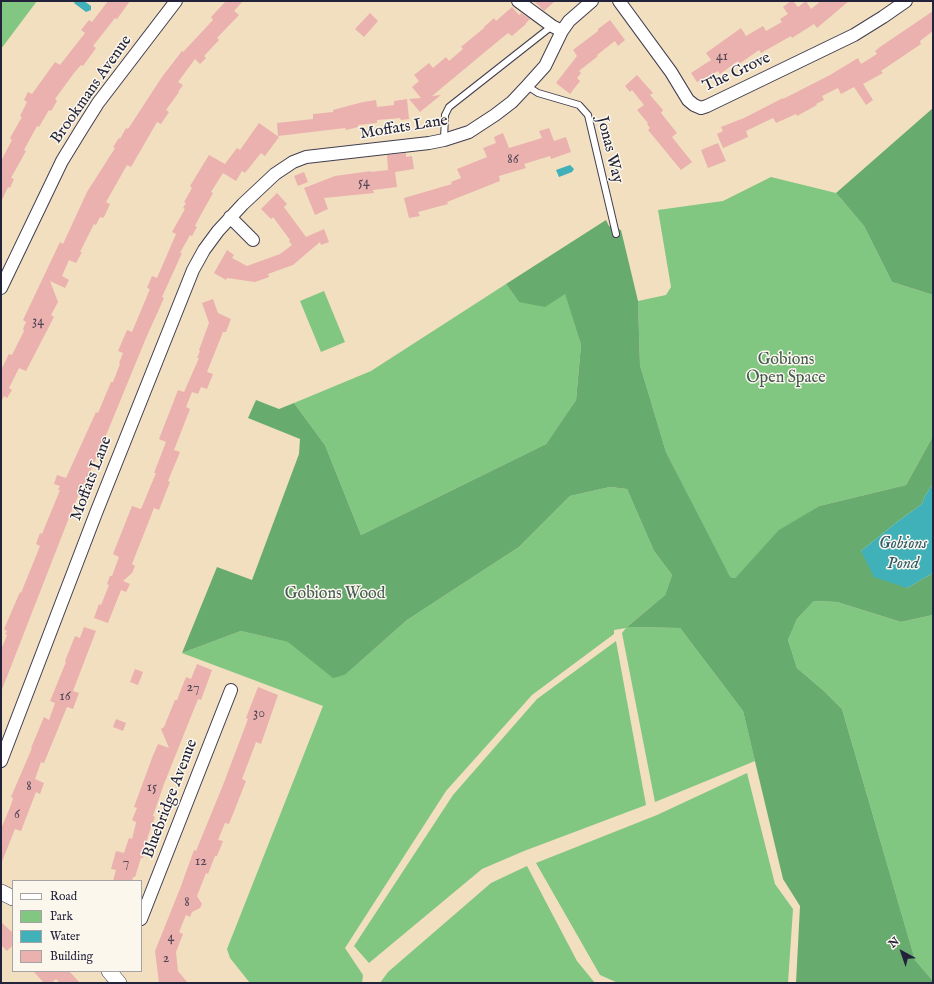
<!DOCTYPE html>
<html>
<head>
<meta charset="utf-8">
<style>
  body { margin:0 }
  #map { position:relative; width:934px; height:984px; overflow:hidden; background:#f2dfc0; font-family:"IM FELL English",serif }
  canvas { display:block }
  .frame { position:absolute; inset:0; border:2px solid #22223b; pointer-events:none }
  .legend { position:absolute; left:12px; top:880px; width:130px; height:92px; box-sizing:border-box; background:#fbf7ec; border:1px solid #a4a2a5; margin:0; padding:5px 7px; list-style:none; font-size:12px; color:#22223b }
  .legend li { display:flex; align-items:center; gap:8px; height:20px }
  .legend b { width:20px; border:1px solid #a4a2a5 }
  .north { position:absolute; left:882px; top:932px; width:40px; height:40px; -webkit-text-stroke:3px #fbf7ec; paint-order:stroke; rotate:320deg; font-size:11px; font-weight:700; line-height:16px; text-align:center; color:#22223b }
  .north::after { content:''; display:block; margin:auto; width:14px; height:18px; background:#22223b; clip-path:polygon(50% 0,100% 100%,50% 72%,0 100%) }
</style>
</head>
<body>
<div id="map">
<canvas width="934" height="984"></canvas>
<div class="frame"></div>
<ul class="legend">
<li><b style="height:5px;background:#fff"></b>Road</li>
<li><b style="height:11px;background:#81c681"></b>Park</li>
<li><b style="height:11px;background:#40b0b9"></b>Water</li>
<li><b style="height:11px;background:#eab1ae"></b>Building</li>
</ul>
<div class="north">N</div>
</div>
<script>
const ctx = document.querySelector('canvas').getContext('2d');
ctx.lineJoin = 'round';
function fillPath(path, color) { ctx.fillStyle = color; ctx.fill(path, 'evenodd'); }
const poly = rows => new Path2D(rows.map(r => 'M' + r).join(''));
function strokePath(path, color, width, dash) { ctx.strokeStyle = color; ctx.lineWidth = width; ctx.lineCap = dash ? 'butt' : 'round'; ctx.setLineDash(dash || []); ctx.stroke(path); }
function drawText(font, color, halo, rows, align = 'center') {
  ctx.font = font + ' "IM FELL English",serif'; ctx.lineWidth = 3; ctx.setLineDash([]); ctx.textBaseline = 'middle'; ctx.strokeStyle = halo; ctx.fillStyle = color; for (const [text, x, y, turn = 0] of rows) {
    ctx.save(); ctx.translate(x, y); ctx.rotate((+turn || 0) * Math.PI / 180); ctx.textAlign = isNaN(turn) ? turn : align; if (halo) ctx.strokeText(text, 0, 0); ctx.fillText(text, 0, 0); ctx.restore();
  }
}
fillPath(poly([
  [1,1,37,1,1,49],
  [771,177,836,193,864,226,892,282,933,295,933,436,906,485,819,506,780,530,735,578,729,577,666,452,640,365,638,301,666,295,671,287,658,210,723,201],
  [506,284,519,302,565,293,581,345,576,400,546,444,361,535,325,445,294,403,371,371],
  [324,291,345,342,321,352,300,301],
  [610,487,627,489,654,551,672,575,665,595,627,627,680,628,743,711,755,761,655,802,622,633,626,628,614,630,614,634,532,695,446,791,345,948,363,975,362,983,250,983,230,958,227,949,323,706,182,653,241,631,289,642,333,677,345,675,407,620,519,547,570,496],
  [814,601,837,602,901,622,933,615,933,981,915,960,842,709,824,691,797,668,788,640,797,619],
  [616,641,646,805,524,851,482,869,369,963,354,946,453,795,537,699],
  [747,773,775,884,793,909,788,983,618,983,600,975,536,863,657,815],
  [527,866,577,961,595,983,380,983,388,972,491,883]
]), '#81c681');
fillPath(poly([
  [933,108,933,295,892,282,864,226,836,193],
  [606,220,609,226,621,230,638,301,640,365,666,452,730,577,735,578,779,530,819,506,906,485,933,436,933,484,925,496,922,504,897,522,861,551,907,588,933,573,933,615,901,622,837,602,814,601,797,619,788,640,797,668,824,691,842,709,915,960,933,981,933,983,796,983,800,906,783,879,743,711,680,628,627,627,665,595,672,575,654,551,627,489,610,487,570,496,519,547,407,620,345,675,333,678,288,642,241,631,182,653,217,567,252,580,299,454,300,439,248,418,256,400,279,409,294,403,325,445,361,535,546,444,576,400,581,345,565,294,545,307,519,302,506,284]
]), '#68ab6f');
fillPath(poly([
  [75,1,84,1,91,6,91,10,86,12,74,3],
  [570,165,574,169,572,172,559,177,556,170],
  [933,484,933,573,907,588,874,577,861,551,897,522,922,504,925,496]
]), '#40b0b9');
fillPath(poly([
  [108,1,130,1,117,19,115,18,93,46,96,48,83,66,81,65,74,73,55,99,57,101,51,111,49,110,39,127,37,126,24,150,26,151,11,178,14,179,10,188,8,187,1,202,1,161,12,140,10,138,22,117,20,116,27,102,24,100,28,92,32,94,55,62,60,65,85,33,81,30,89,20,92,22],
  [226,1,243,1,234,11,239,15,217,38,219,40,204,56,206,58,200,64,195,59,178,82,183,85,178,92,179,92,166,110,169,112,161,124,157,122,131,167,127,165,106,202,110,204,105,215,103,218,100,217,96,225,94,224,80,252,82,252,76,263,69,260,62,276,69,280,65,288,50,281,58,302,51,315,54,317,26,371,19,368,9,388,12,390,7,398,4,396,1,402,1,370,9,354,12,355,24,331,23,329,26,322,23,320,60,242,63,244,87,192,115,148,113,147,119,138,120,139,126,128,128,129,162,77,182,51,183,52,213,20,211,17],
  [534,1,555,1,544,11],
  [791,1,793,1,798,7,806,1,811,9,821,1,849,1,817,28,814,24,792,38,791,36,761,53,759,50,739,64,738,61,720,74,718,71,697,82,691,73,711,60,706,53,741,28,746,36,763,26,766,31,782,22,780,19,788,14,783,7],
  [512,7,519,15,521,13,530,19,526,23,526,24,512,36,508,33,497,42,432,96,441,95,420,112,409,99,421,98,412,87,419,81,414,75,429,63,433,68,446,57,449,61,463,49,461,47,484,28,484,27,494,18,496,21],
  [933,11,933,31,920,41,921,44,881,71,883,73,863,84,873,100,866,105,854,87,841,94,838,88,822,96,824,100,816,104,817,105,797,116,796,114,776,123,773,118,746,131,748,137,723,148,717,134,723,131,721,127,744,118,783,98,783,99,830,75,858,58,861,64,877,54,875,51,880,47],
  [370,13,378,21,364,37,355,29],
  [610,20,625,40,618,46,615,41,597,55,598,56,579,71,581,73,577,78,580,81,570,94,556,83,577,56,573,50,598,31,598,29],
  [637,75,653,93,650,95,663,110,661,113,677,133,672,137,692,162,681,170,648,130,650,128,647,124,648,123,637,110,644,105,632,90,630,92,625,86],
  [407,99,409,119,401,120,400,118,377,120,377,123,358,125,358,127,346,130,345,128,278,136,277,123,313,119,313,114,333,112,333,110,363,102,376,100,377,107,394,105,394,101],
  [259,123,279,137,265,156,261,153,245,173,242,171,236,181,223,173,211,192,213,193,198,220,195,226,197,227,192,236,190,235,180,253,182,253,162,297,164,298,146,338,100,450,85,483,84,483,72,510,1,692,1,650,7,635,5,634,7,631,4,629,20,592,21,593,40,546,36,544,40,533,42,534,60,490,58,490,60,486,54,484,57,475,66,478,96,412,98,413,111,382,113,382,120,364,119,363,123,353,118,351,127,330,132,332,150,289,147,288,152,276,157,278,176,234,172,232,185,209,183,208,186,203,184,202,192,188,190,186,209,155,225,164,237,148,240,150],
  [549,128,554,141,566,137,571,152,551,159,550,156,524,164,526,168,499,176,500,181,447,202,448,204,418,212,420,216,409,218,404,198,452,184,451,182,461,178,457,169,487,157,483,148,496,143,494,137,503,133,509,148,542,138,539,131],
  [718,143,726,161,708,168,701,150],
  [406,153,406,157,412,156,414,169,395,172,397,187,373,190,374,193,324,198,328,209,315,215,304,188,335,176,371,171,371,172,388,170,387,155],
  [304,172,308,182,298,186,294,176],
  [277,193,287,204,284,207,306,237,324,229,329,242,321,245,320,242,293,265,268,274,269,277,255,282,227,278,226,280,214,273,227,250,234,255,232,258,247,266,280,254,292,245,289,241,290,240,273,217,271,219,261,209],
  [213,299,218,313,231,319,226,332,223,332,207,372,213,374,207,389,201,387,198,394,192,392,186,407,190,409,174,450,180,452,168,481,170,482,159,510,154,508,132,564,135,566,132,573,123,581,130,584,126,592,121,590,108,623,94,618,99,604,101,605,109,585,107,584,110,576,112,576,119,557,113,554,132,506,141,509,156,473,154,473,166,442,159,439,178,390,184,392,199,358,197,358,200,351,199,350,209,323,202,303],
  [84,627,96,631,73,691,79,693,73,709,67,707,44,763,41,762,35,779,44,783,40,794,36,792,21,831,15,829,1,864,1,829,11,805,13,798,11,797,32,748,31,748,44,717,49,720,55,703,50,701,66,662,65,661,75,636,80,638],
  [197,664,212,670,201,700,198,699,164,784,153,816,155,817,148,836,143,858,141,858,135,877,133,877,132,881,113,881,116,870,111,869,116,851,124,853,129,838,132,839,136,823,136,822,132,820,137,808,134,807,152,758,158,744,169,748,161,729,164,727,175,700,177,700,186,677,191,679],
  [135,669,143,672,138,685,130,682],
  [258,687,278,695,261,744,256,742,242,779,246,781,229,824,225,823,218,840,223,841,217,856,215,856,208,874,206,873,197,896,202,904,200,908,192,912,190,917,186,915,179,932,183,934,176,952,178,971,188,983,159,983,155,951,181,886,194,850,196,851,223,785,248,719,246,718],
  [116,719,126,723,123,731,113,727],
  [1,922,13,933,13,945,7,951,1,945],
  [33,971,69,971,80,983,60,983,56,979,51,983,44,983]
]), '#eab1ae');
const service = poly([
  [527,86,538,93,579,105,588,115,616,234],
  [444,140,445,115,449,107,552,26]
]);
const minor = poly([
  [518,1,552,26,562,31],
  [619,1,671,72,688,100,694,105,701,108,707,106,854,35,883,17,906,1],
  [230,217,253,240],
  [1,288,62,161,81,130,98,103,176,1],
  [1,761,96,513,193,270,204,250,218,231,243,204,275,174,293,162,306,157,429,143,444,140,469,132,495,115,512,102,527,86,545,66,562,31,569,21,592,1],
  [141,919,231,690]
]);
const tertiary = poly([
  [1,892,13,898],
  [109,971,119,983]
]);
strokePath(service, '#413e4f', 8);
strokePath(minor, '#413e4f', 14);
strokePath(tertiary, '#413e4f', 16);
strokePath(service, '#fff', 6);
strokePath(minor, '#fff', 12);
strokePath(tertiary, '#fff', 15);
drawText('14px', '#544658', null, [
  ["41",722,57],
  ["86",513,160],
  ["54",364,183],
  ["34",38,322],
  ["27",193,688],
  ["16",65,697],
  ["30",259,714],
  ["8",29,787],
  ["15",152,788],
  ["6",17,815],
  ["12",201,862],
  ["7",126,863],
  ["8",187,903],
  ["4",171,938],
  ["2",166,959]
]);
drawText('16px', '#22223b', '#fbf7ec', [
  ["The Grove",737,73,-25],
  ["Brookmans Avenue",92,90,-55],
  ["Moffats Lane",404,128,-9],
  ["Jonas Way",609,150,76],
  ["Moffats Lane",92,479,-69],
  ["Bluebridge Avenue",171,799,-69]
]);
drawText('16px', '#435b54', '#fbf7ec', [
  ["Gobions",786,361],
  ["Open Space",786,379],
  ["Gobions Wood",335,595]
]);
drawText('italic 17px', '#2e5b6d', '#fbf7ec', [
  ["Gobions",903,545],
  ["Pond",903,565]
]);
</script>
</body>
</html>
